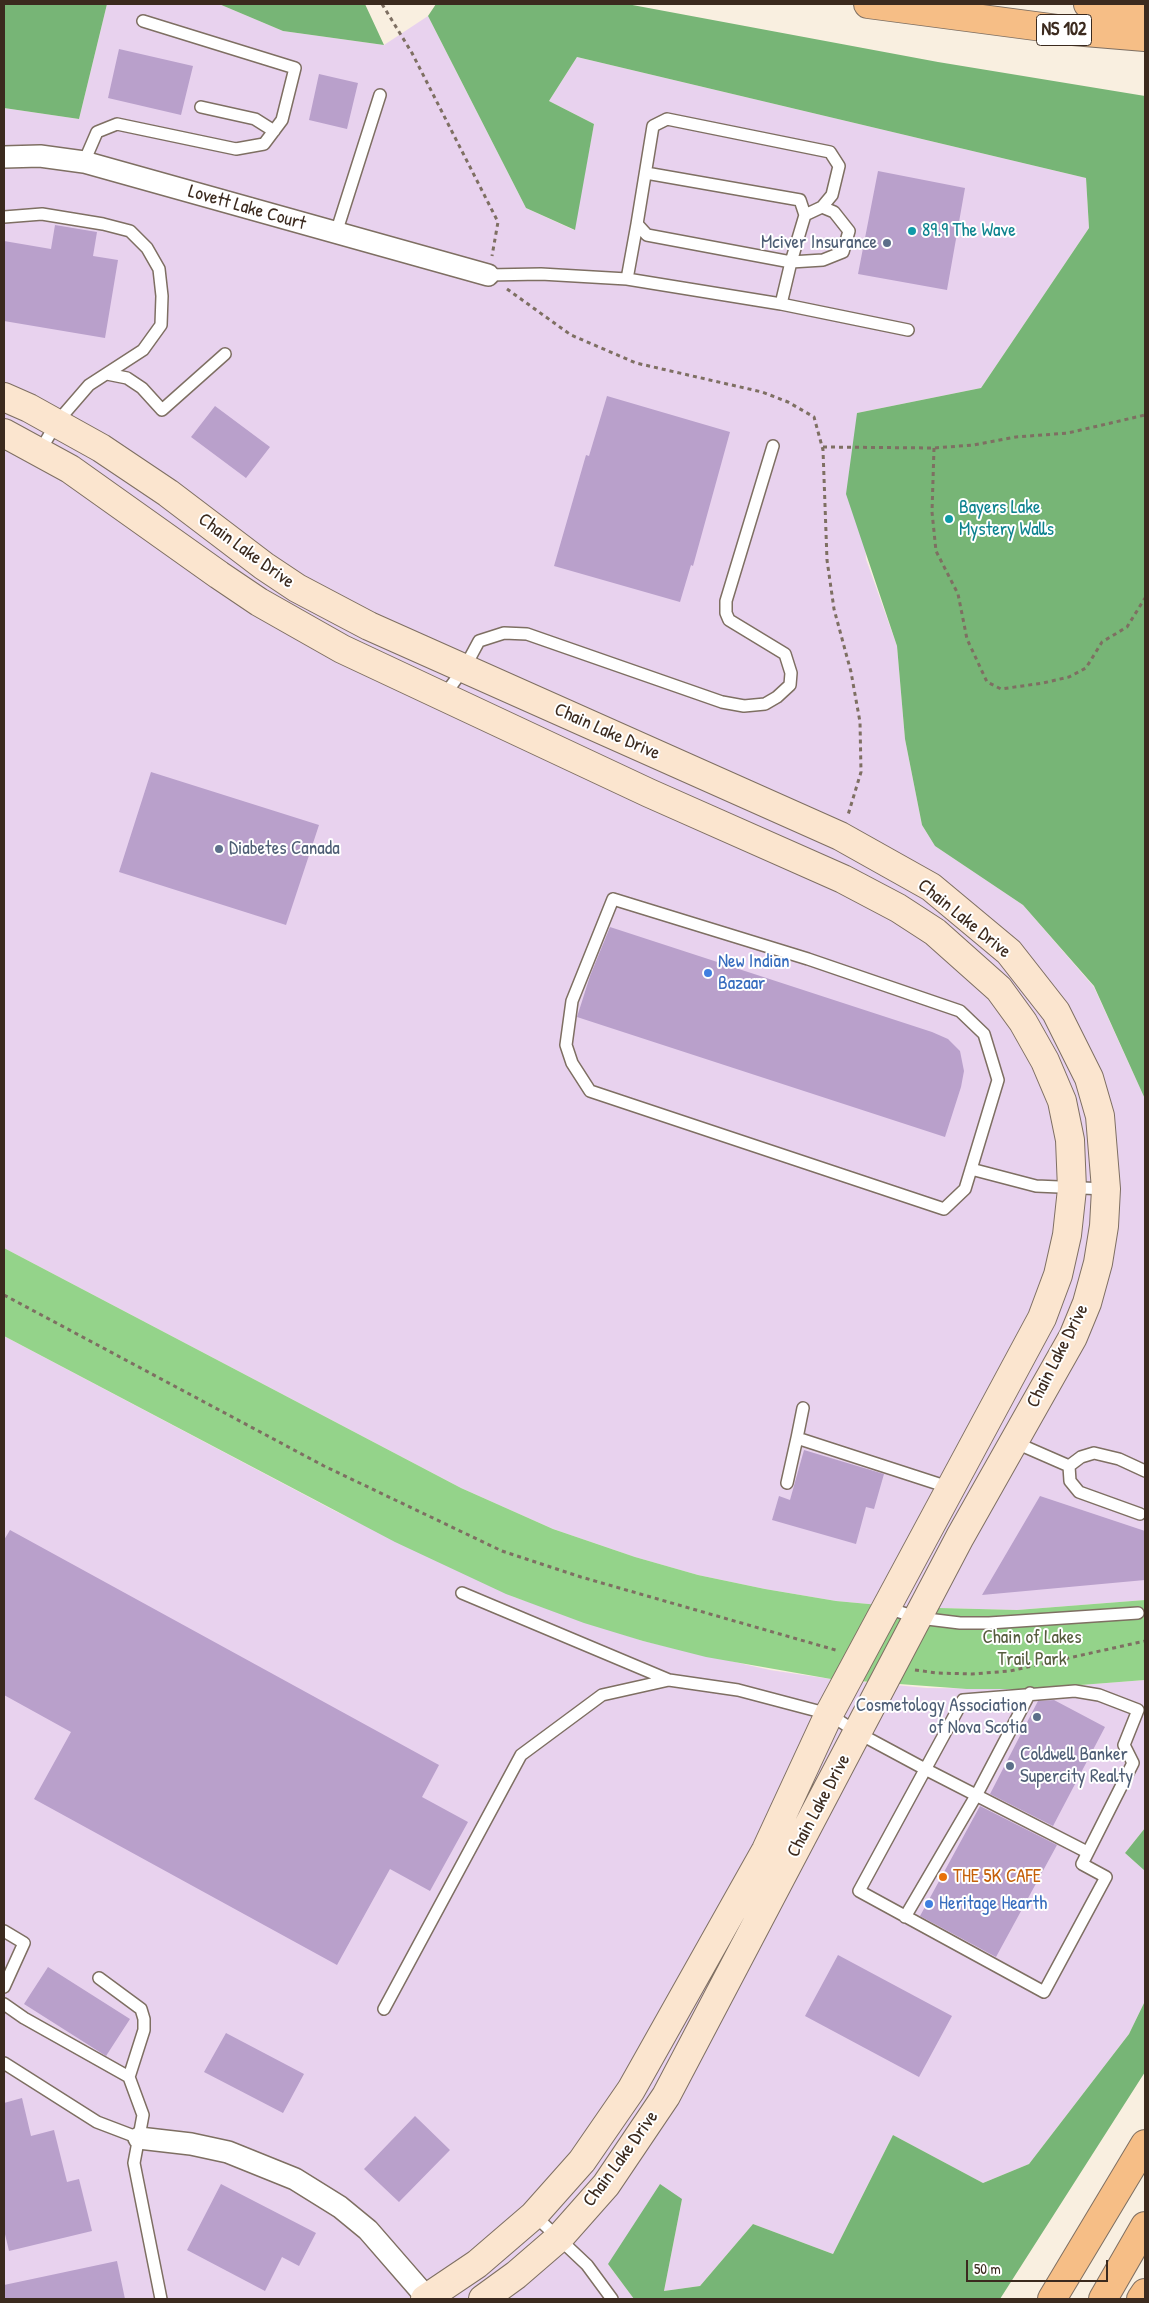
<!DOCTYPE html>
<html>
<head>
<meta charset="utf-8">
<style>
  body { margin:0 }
  #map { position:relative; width:1149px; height:2303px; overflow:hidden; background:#f9efe0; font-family:"Patrick Hand",sans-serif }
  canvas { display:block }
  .frame { position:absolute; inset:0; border:5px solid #3b2a1e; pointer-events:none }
  .scale { position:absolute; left:966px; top:2260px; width:142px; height:22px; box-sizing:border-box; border:2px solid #3b2a1e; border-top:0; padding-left:6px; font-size:15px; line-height:18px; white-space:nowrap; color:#3b2a1e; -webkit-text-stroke:4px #fff; paint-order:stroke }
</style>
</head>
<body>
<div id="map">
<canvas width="1149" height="2303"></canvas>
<div class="frame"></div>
<div class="scale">50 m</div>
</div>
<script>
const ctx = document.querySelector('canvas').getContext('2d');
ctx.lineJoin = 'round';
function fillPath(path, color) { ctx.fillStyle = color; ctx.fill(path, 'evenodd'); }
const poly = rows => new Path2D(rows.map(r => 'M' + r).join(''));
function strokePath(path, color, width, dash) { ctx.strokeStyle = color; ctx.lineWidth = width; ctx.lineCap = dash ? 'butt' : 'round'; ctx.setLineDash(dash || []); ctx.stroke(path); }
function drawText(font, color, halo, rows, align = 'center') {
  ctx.font = font + ' "Patrick Hand",sans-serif'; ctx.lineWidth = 4; ctx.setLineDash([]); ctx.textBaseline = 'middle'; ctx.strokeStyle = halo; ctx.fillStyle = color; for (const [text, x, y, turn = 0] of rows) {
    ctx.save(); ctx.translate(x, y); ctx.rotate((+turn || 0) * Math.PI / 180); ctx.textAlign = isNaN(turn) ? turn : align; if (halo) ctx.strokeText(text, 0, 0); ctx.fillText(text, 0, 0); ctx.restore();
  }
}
fillPath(poly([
  [107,4,219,4,283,31,384,45,428,16,526,208,574,230,594,124,549,101,577,57,1086,178,1089,228,981,388,857,413,866,559,897,646,905,739,922,825,935,846,1023,905,1094,987,1145,1099,1145,1600,1017,1610,901,1607,836,1601,765,1589,698,1575,635,1557,553,1529,461,1488,4,1248,4,108,79,119],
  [4,1336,337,1512,514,1597,643,1641,770,1670,831,1679,927,1688,1029,1689,1145,1680,1145,1828,1125,1853,1145,1871,1145,2001,1129,2034,1029,2164,983,2183,893,2135,833,2254,753,2224,700,2286,664,2291,682,2199,608,2264,634,2299,4,2299]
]), '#e8d2ee');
fillPath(poly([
  [4,1248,461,1488,553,1529,635,1557,698,1575,765,1589,836,1601,901,1607,1017,1610,1145,1600,1145,1680,1029,1689,967,1689,831,1679,706,1657,643,1641,584,1623,506,1594,395,1542,4,1336]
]), '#94d38a');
fillPath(poly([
  [4,4,107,4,79,119,4,108],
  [219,4,365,4,384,45,283,31],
  [436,4,627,4,938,62,1145,96,1145,1099,1094,986,1023,905,935,846,922,825,905,739,897,646,846,494,857,413,981,388,1089,228,1086,178,577,57,549,101,594,124,575,230,526,208,428,16],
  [1145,1828,1145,1871,1125,1853],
  [1145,2001,1145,2072,1000,2299,634,2299,608,2264,660,2184,682,2199,664,2291,700,2286,753,2224,833,2254,893,2135,983,2183,1029,2164,1129,2034]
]), '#77b576');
fillPath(poly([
  [119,49,193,66,181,115,108,98],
  [319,74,358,83,347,129,309,120],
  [878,171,965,188,947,290,858,274],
  [55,225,97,232,93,256,118,260,105,338,4,321,4,241,51,249],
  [607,396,730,432,693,566,691,565,680,602,554,566,586,455,589,456],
  [215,406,270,447,246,478,191,437],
  [151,772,319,825,286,925,119,872],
  [610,927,932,1032,948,1039,960,1051,964,1071,961,1087,945,1137,577,1017,590,976],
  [804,1450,884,1474,874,1509,866,1507,856,1544,772,1520,779,1496,790,1500],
  [1040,1496,1145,1531,1145,1580,982,1595],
  [10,1530,439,1765,422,1797,468,1822,430,1891,390,1869,337,1965,34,1799,71,1732,4,1695,4,1540],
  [1054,1700,1105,1727,1053,1826,990,1794,1038,1701],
  [980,1806,1057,1845,996,1957,920,1916],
  [838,1955,952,2016,919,2077,805,2016],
  [48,1967,130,2019,106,2056,24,2004],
  [226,2033,304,2074,283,2113,204,2072],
  [22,2098,31,2136,54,2130,67,2182,79,2179,92,2231,9,2251,4,2230,4,2103],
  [415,2116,450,2150,399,2202,364,2169],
  [221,2184,316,2233,299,2266,282,2257,265,2291,187,2250],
  [117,2261,125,2299,4,2299,4,2285]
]), '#b9a0cb');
const lane = poly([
  [201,107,255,119,274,131],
  [84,162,97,132,117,124,236,149,264,144,282,120,295,68,143,21],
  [646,173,800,200,805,215],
  [4,217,42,214,103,224,130,231,147,248,159,269,162,296,161,325,143,350,89,385,57,422,40,451],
  [336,233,380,95],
  [488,275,541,274,627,279,781,304,908,330],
  [627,279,637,224],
  [781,304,791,262,823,260,843,252,849,231,834,212,822,207,805,215,791,262,647,235,637,224,653,126,667,119,830,152,839,166,832,195,822,207],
  [107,374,127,378,142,388,162,410,225,354],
  [443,697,465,667,479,641,504,633,527,634,722,702,744,706,765,704,777,697,790,685,791,673,785,654,729,620,726,613,726,601,773,446],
  [613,899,808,959,960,1011,984,1034,998,1080,965,1189,944,1209,590,1091,572,1063,566,1045,572,1001,613,899],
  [971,1169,1036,1186,1106,1189],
  [797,1438,803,1408],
  [1014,1442,1069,1466,1081,1457,1094,1453,1119,1459,1145,1471],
  [1069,1466,1070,1481,1079,1492,1140,1514],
  [787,1483,797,1438,951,1488],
  [462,1593,669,1680],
  [887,1608,919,1618,960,1623,989,1623,1138,1613],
  [1075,1691,1099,1695,1138,1710,1124,1745,1133,1763,1082,1864,1106,1877,1044,1992,859,1891,963,1700,1075,1691],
  [905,1917,977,1794,1030,1693],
  [4,1931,24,1943,4,1987],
  [99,1978,141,2009,144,2019,144,2030,129,2077],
  [4,2004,24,2018,129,2077,143,2115,134,2163,161,2299],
  [384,2009,521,1755,602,1695,669,1680,738,1690,829,1714,858,1733,925,1769,1087,1852],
  [4,2063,97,2122,139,2138],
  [534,2215,587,2265,612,2299]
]);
const street = poly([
  [4,157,40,156,84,162,488,275],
  [139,2138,191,2144,228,2152,295,2179,340,2207,368,2230,428,2299]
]);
const secondary = poly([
  [4,397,29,408,101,448,168,493,264,566,297,588,369,626,840,836,931,887,1009,952,1056,1012,1089,1078,1100,1116,1106,1189,1104,1226,1098,1263,1087,1303,1073,1337,960,1537,666,2096,606,2185,560,2237,516,2275,483,2299],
  [4,433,70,469,219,575,259,602,342,649,649,793,843,879,898,908,935,932,999,989,1023,1022,1045,1061,1062,1101,1070,1140,1072,1189,1067,1235,1058,1275,1042,1318,829,1714,766,1850,631,2090,582,2161,534,2215,477,2264,425,2299]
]);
const highway = poly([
  [868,4,1073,31,1145,37],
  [1088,4,1145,9],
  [1052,2299,1145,2144],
  [1103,2299,1145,2226],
  [1141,2299,1145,2293]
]);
strokePath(lane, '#7e6f62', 14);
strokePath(street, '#7e6f62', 24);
strokePath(secondary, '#7e6f62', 30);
strokePath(highway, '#7e6f62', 30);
strokePath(poly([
  [382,4,412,53,498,222,492,256],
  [507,289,571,335,636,363,762,392,788,402,814,417,823,450,827,560,834,609,851,672,860,722,861,772,848,815],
  [823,447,934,448,973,445,1016,437,1068,433,1145,415],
  [934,448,932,512,936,551,958,594,967,639,987,682,1001,689,1043,683,1069,677,1086,668,1102,642,1127,627,1145,598],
  [4,1295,324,1466,502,1551,581,1577,839,1651],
  [915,1670,937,1673,972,1674,1010,1671,1145,1641]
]), '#7e6f62', 3, [4, 4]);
strokePath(lane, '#fff', 11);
strokePath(street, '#fff', 21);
strokePath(secondary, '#fbe5cf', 28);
strokePath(highway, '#f6be86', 28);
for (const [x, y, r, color] of [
  [912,231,5,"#0f9aa8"],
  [887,243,5,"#5c6f8a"],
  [949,519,5,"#0f9aa8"],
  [219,849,5,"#5c6f8a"],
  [708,973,5,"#3f7fe0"],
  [1037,1717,5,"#5c6f8a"],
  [1010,1766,5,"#5c6f8a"],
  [943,1877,5,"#e8710a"],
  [929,1904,5,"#3f7fe0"]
]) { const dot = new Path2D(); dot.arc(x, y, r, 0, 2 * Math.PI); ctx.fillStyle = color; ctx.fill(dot); strokePath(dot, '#fff', 2); }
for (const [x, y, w] of [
  [1064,30,55]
]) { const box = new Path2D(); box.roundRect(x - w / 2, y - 15.5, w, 31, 4); ctx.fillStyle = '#fff'; ctx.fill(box); strokePath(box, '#3b2a1e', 1); }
drawText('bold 18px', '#3b2a1e', null, [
  ["NS 102",1064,30]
]);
drawText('19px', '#3b2a1e', '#fff', [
  ["Lovett Lake Court",247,208,16],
  ["Chain Lake Drive",246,551,36],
  ["Chain Lake Drive",607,732,24],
  ["Chain Lake Drive",964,919,39],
  ["Chain Lake Drive",1058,1356,-63],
  ["Chain Lake Drive",819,1806,-62],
  ["Chain Lake Drive",621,2159,-54]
]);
drawText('19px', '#0d838f', '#fff', [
  ["89.9 The Wave",922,231],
  ["Bayers Lake",959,508],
  ["Mystery Walls",959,530]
], 'left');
drawText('19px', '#4e5e75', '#fff', [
  ["Mciver Insurance",877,243],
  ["Diabetes Canada",229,849,"left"],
  ["Cosmetology Association",1027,1706],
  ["of Nova Scotia",1027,1728],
  ["Coldwell Banker",1020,1755,"left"],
  ["Supercity Realty",1020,1777,"left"]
], 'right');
drawText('19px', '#366cbe', '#fff', [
  ["New Indian",718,962],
  ["Bazaar",718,984],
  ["Heritage Hearth",939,1904]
], 'left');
drawText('19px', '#565d3e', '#fff', [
  ["Chain of Lakes",1032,1638],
  ["Trail Park",1032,1660]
]);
drawText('19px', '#c56008', '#fff', [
  ["THE 5K CAFE",953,1877]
], 'left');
</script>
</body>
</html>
